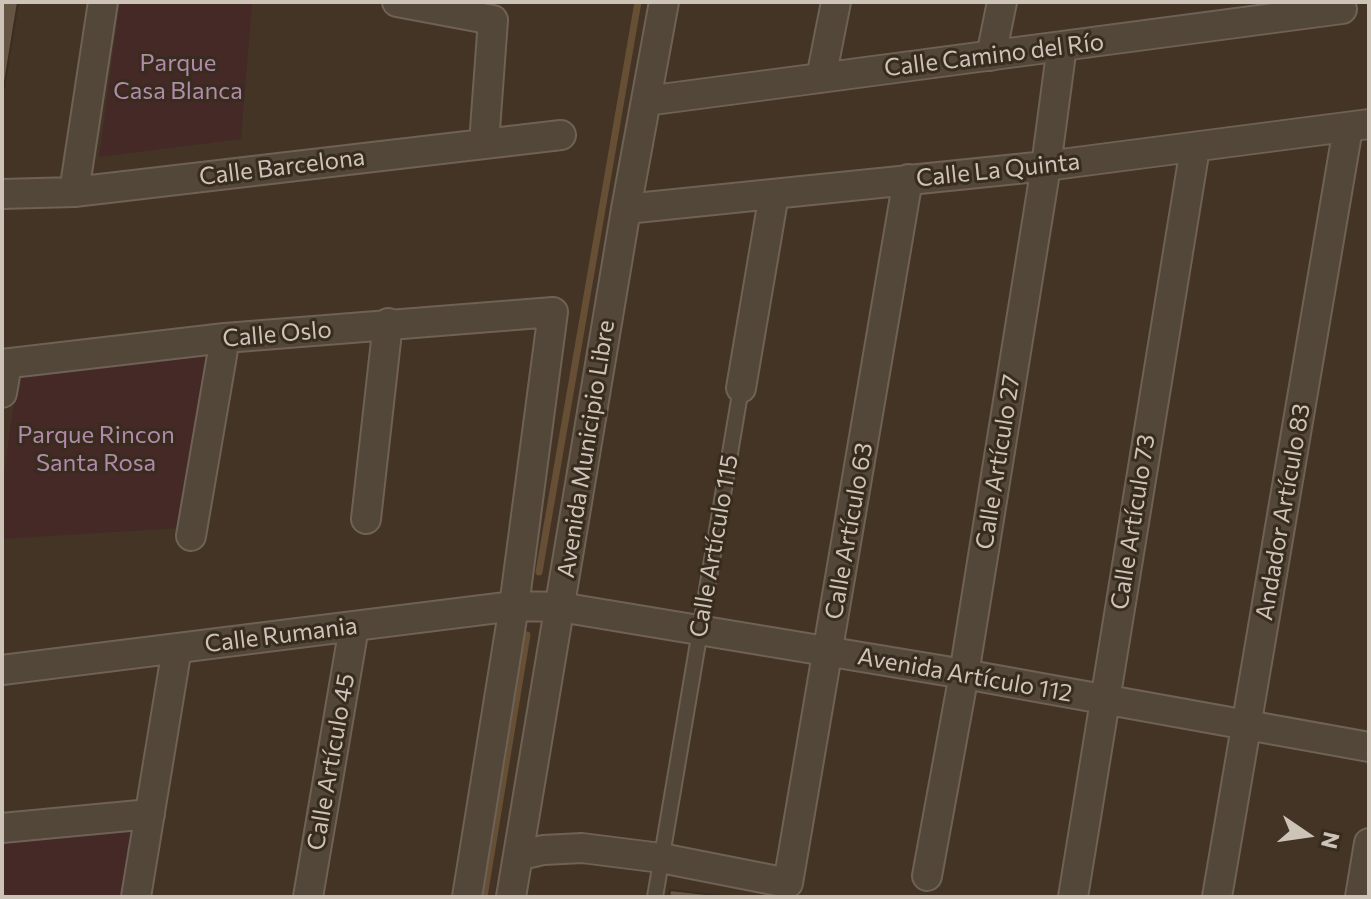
<!DOCTYPE html>
<html>
<head>
<meta charset="utf-8">
<style>
  body { margin:0 }
  #map { position:relative; width:1371px; height:899px; overflow:hidden; background:#433425; font-family:Commissioner,sans-serif }
  canvas { display:block }
  .frame { position:absolute; inset:0; border:4px solid #cdc3b7; pointer-events:none }
  .north { position:absolute; left:1267px; top:795px; width:80px; height:80px; -webkit-text-stroke:6px #382c1e; paint-order:stroke; rotate:103deg; font-size:22px; font-weight:700; line-height:32px; text-align:center; color:#cdc3b7 }
  .north::after { content:''; display:block; margin:auto; width:28px; height:36px; background:#cdc3b7; clip-path:polygon(50% 0,100% 100%,50% 72%,0 100%) }
</style>
</head>
<body>
<div id="map">
<canvas width="1371" height="899"></canvas>
<div class="frame"></div>
<div class="north">N</div>
</div>
<script>
const ctx = document.querySelector('canvas').getContext('2d');
ctx.lineJoin = 'round';
function fillPath(path, color) { ctx.fillStyle = color; ctx.fill(path, 'evenodd'); }
const poly = rows => new Path2D(rows.map(r => 'M' + r).join(''));
function strokePath(path, color, width, dash) { ctx.strokeStyle = color; ctx.lineWidth = width; ctx.lineCap = dash ? 'butt' : 'round'; ctx.setLineDash(dash || []); ctx.stroke(path); }
function drawText(font, color, halo, rows, align = 'center') {
  ctx.font = font + ' Commissioner,sans-serif'; ctx.lineWidth = 6; ctx.setLineDash([]); ctx.textBaseline = 'middle'; ctx.strokeStyle = halo; ctx.fillStyle = color; for (const [text, x, y, turn = 0] of rows) {
    ctx.save(); ctx.translate(x, y); ctx.rotate((+turn || 0) * Math.PI / 180); ctx.textAlign = isNaN(turn) ? turn : align; if (halo) ctx.strokeText(text, 0, 0); ctx.fillText(text, 0, 0); ctx.restore();
  }
}
fillPath(poly([
  [120,2,252,2,241,139,99,157],
  [210,352,179,528,2,539,2,487,18,373],
  [145,830,133,897,2,897,2,841]
]), '#442927');
strokePath(poly([
  [539,572,638,2],
  [484,897,527,635]
]), '#674f35', 7);
const building = poly([
  [2,2,18,2,4,88,2,88,2,2],
  [670,890,733,897,669,897,670,890]
]);
fillPath(building, '#654');
strokePath(building, '#3a2e20', 2);
const lane = poly([
  [655,897,741,388]
]);
const street = poly([
  [397,2,493,20,484,143],
  [991,56,1002,2],
  [821,78,836,2],
  [646,101,1342,9],
  [74,192,103,2],
  [2,194,74,192,561,135],
  [626,209,1046,166,1369,124],
  [2,364,225,338,553,312,514,606,467,897],
  [741,388,774,194],
  [2,393,7,364],
  [366,519,388,323],
  [191,536,225,338],
  [2,670,514,606,560,607,964,674,1369,747],
  [2,828,150,814],
  [518,856,543,850,582,848,661,858,788,883,908,179],
  [927,876,964,674,1046,166,1062,46],
  [136,897,177,648],
  [308,897,354,627],
  [511,897,626,209,664,2],
  [1073,897,1195,148],
  [1217,897,1348,128],
  [1360,897,1369,843]
]);
strokePath(lane, '#6d6255', 18);
strokePath(street, '#6d6255', 32);
strokePath(lane, '#53473a', 14);
strokePath(street, '#53473a', 28);
drawText('24px', '#cdc3b7', '#382c1e', [
  ["Calle Camino del Río",994,55,-7],
  ["Calle Barcelona",282,167,-7],
  ["Calle La Quinta",998,170,-6],
  ["Calle Oslo",277,334,-5],
  ["Avenida Municipio Libre",586,449,-81],
  ["Calle Artículo 27",998,462,-81],
  ["Andador Artículo 83",1283,512,-80],
  ["Calle Artículo 73",1133,522,-81],
  ["Calle Artículo 63",849,531,-80],
  ["Calle Artículo 115",714,546,-80],
  ["Calle Rumania",281,635,-7],
  ["Avenida Artículo 112",965,675,10],
  ["Calle Artículo 45",331,762,-80]
]);
drawText('24px', '#b28aab', '#382c1e', [
  ["Parque",178,63],
  ["Casa Blanca",178,91],
  ["Parque Rincon",96,435],
  ["Santa Rosa",96,463]
]);
</script>
</body>
</html>
